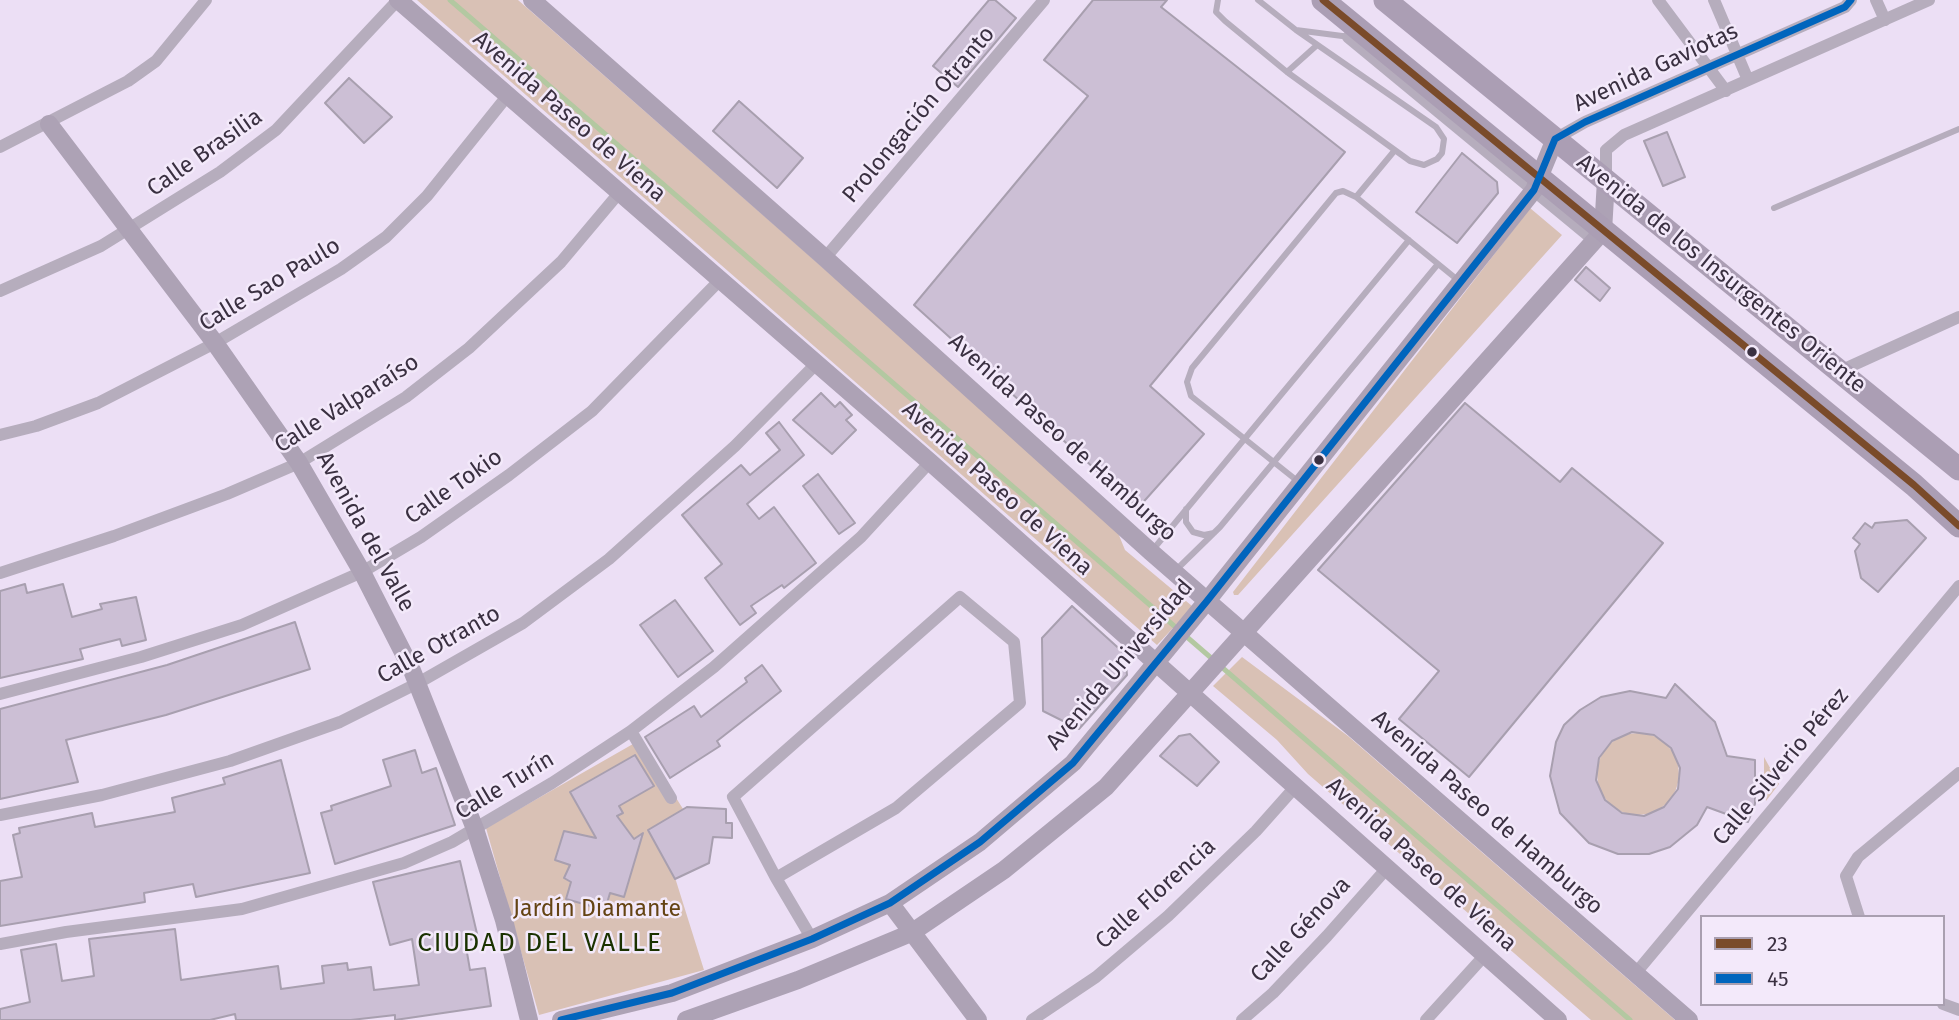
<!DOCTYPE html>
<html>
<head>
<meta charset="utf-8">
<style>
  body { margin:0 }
  #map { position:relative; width:1959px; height:1020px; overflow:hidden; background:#ecdff5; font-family:"Fira Sans",sans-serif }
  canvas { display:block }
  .legend { position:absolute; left:1700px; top:915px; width:245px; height:91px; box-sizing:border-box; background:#f3e9fa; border:2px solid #a99fb0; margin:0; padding:9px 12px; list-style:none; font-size:21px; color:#3a3041 }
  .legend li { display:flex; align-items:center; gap:14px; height:35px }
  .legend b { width:35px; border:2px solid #a99fb0 }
</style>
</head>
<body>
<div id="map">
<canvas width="1959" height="1020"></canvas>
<ul class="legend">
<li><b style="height:9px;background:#7a4b2a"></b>23</li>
<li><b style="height:9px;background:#0065bd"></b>45</li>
</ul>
</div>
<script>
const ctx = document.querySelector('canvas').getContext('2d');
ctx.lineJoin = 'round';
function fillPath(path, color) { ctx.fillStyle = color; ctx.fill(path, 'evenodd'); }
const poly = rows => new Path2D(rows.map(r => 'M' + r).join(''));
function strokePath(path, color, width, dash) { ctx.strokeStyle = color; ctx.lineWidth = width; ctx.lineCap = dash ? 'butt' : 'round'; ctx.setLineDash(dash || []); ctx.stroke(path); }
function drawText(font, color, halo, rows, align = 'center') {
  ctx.font = font + ' "Fira Sans",sans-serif'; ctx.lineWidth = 5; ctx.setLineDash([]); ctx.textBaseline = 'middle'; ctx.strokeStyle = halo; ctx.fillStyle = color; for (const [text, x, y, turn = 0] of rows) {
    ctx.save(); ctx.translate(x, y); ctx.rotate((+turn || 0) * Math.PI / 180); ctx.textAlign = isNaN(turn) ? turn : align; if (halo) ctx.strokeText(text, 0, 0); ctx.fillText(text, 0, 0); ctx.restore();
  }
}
fillPath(poly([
  [417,0,518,0,1114,523,1125,550,1192,606,1188,612,1157,645],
  [1530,208,1562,235,1238,595,1234,595,1233,592],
  [1242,657,1348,736,1675,1020,1591,1020,1308,774,1277,740,1213,686],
  '1597 774a41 41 0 1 1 82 0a41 41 0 1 1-82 0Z',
  [640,740,683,809,649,831,672,868,704,970,539,1015,486,828],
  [1764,757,1779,784,1766,801,1764,782]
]), '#d9c1b5');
strokePath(poly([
  [450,0,1630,1020]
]), '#b3c8a1', 5);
const building = poly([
  [989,0,995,0,1016,18,958,87,933,66,989,0],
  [1093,0,1167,0,1161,7,1345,152,1150,386,1204,434,1138,508,914,305,1088,96,1044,60,1093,0],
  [349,78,392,117,364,143,325,103,349,78],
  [739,101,803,158,777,188,713,131,739,101],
  [1667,132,1685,177,1663,186,1644,141,1667,132],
  [1462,153,1497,182,1498,193,1457,243,1416,212,1462,153],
  [1586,267,1610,288,1600,301,1575,280,1586,267],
  [821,393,835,407,840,402,852,415,846,420,856,430,832,454,793,420,821,393],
  [1465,403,1560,482,1572,468,1663,543,1469,777,1399,719,1439,671,1318,570,1465,403],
  [779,422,804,455,747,504,759,519,774,507,816,563,784,588,782,585,751,606,756,613,740,625,705,578,722,564,682,515,741,465,750,475,780,450,766,433,779,422],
  [818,474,855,523,839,534,803,486,818,474],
  [1907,520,1926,538,1878,592,1861,578,1855,551,1860,544,1853,538,1865,523,1872,528,1875,523,1907,520],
  [25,584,27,593,63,584,72,617,102,609,100,604,136,597,146,640,122,646,120,639,80,649,83,659,0,678,0,591,25,584],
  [675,600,713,651,678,677,640,625,675,600],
  [1072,606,1125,654,1127,675,1079,729,1043,711,1042,638,1072,606],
  [295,622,310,669,166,715,66,740,78,782,0,799,0,709,167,665,295,622],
  [762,665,781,691,717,741,720,746,670,778,645,737,694,706,701,717,747,682,745,678,762,665],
  [1675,684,1715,722,1727,756,1755,760,1755,804,1748,822,1707,807,1697,825,1670,847,1649,854,1618,854,1589,843,1560,813,1550,776,1556,742,1564,725,1580,710,1601,697,1630,691,1666,698,1675,684],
  [1632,732,1654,735,1671,748,1680,768,1678,789,1664,807,1644,816,1622,813,1605,800,1596,780,1599,758,1612,741,1632,732],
  [1190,734,1219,762,1197,786,1160,756,1179,736,1190,734],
  [415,750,422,773,436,768,455,825,335,864,321,813,332,810,331,806,391,786,383,760,415,750],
  [635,755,654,786,619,806,623,813,617,816,634,839,643,833,624,897,610,893,605,910,566,899,571,882,564,878,570,865,555,860,564,831,596,838,570,792,635,755],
  [281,760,310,873,196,897,193,884,144,893,145,902,0,926,0,881,22,877,13,835,20,833,19,828,92,813,95,827,175,812,172,798,225,784,223,778,281,760],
  [687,807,726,809,726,823,732,823,732,838,713,837,709,863,675,879,648,830,687,807],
  [460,861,478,938,465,941,470,970,485,968,491,1006,395,1020,395,1015,351,1020,236,1020,235,1014,210,1020,0,1020,0,1009,30,1002,21,950,56,944,62,981,94,976,89,939,175,929,181,980,278,966,281,989,324,983,322,966,347,963,348,970,371,967,374,990,419,985,412,939,390,945,373,882,460,861]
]);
fillPath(building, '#ccbfd5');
strokePath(building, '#a89faf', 2);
strokePath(poly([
  [1218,0,1216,12,1225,21,1287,72,1410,161,1424,165,1437,159,1442,153,1444,139,1436,127,1296,30],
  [1258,0,1296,30,1350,37],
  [1287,72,1316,46],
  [1356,197,1395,150],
  [1774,208,1959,129],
  [1300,483,1191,396,1187,382,1192,368,1336,193,1343,191,1356,197,1459,281],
  [1186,509,1186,522,1193,532,1204,535,1214,533],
  [1151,552,1409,240],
  [1176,570,1220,527,1438,264]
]), '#b6adbd', 6);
strokePath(poly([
  [1658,0,1726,91],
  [1714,0,1748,80],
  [1876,0,1885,20],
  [1348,37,1595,241],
  [1555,139,1585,122,1845,7,1851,0],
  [0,147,128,81,156,61,206,0],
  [1606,180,1606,150,1624,135,1929,0],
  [825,258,1044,0],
  [0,291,101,246,220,172,276,130,398,0],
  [1840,371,1959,317],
  [0,435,36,426,98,403,215,343,341,269,386,237,427,196,508,95],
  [0,573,114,536,227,494,299,463,406,397,469,348,561,262,619,193],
  [0,694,141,657,242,625,362,572,421,537,509,475,592,411,719,281],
  [631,731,671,798],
  [0,815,102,795,230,761,340,722,418,683,523,623,609,559,735,446,817,363],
  [776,878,896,808,1020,703,1014,642,960,597,733,797,776,878,812,939],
  [1859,917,1846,876,1858,857,1959,773],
  [0,944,66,932,242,909,404,863,452,842,552,783,631,731,714,667,861,537,930,462],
  [1635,974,1959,586],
  [1943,1004,1959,1010],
  [1032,1020,1096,977,1168,916,1256,831,1296,786],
  [1242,1020,1273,993,1327,936,1388,867],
  [1426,1020,1485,955]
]), '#b6adbd', 12);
strokePath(poly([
  [398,0,930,462,1558,1020],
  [532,0,825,258,1151,552,1689,1020],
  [49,124,215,343,299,463,362,572,411,668,475,829,504,920,529,1020],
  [890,903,978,1020],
  [561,1020,672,993,812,939,890,903,980,842,1073,763,1207,601,1534,190,1555,139],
  [686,1020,798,980,911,933,1004,870,1106,787,1603,231,1606,180]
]), '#ada2b5', 18);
strokePath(poly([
  [1323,0,1914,485,1959,526],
  [1385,0,1959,469]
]), '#ab9eb4', 23);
strokePath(poly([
  [1323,0,1914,485,1959,526]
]), '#7a4b2a', 7);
strokePath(poly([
  [561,1020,672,993,812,939,890,903,980,842,1073,763,1207,601,1534,190,1555,139,1585,122,1845,7,1851,0]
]), '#0065bd', 7);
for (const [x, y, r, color] of [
  [1752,352,6,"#3a3041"],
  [1319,460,6,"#3a3041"]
]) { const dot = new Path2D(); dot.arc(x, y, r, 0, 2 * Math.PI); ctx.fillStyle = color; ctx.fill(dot); strokePath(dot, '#f3e9fa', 2.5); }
drawText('23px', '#3a3041', '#f3e9fa', [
  ["Avenida Gaviotas",1656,68,-25],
  ["Prolongación Otranto",919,115,-50],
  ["Avenida Paseo de Viena",569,117,41],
  ["Calle Brasilia",205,153,-35],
  ["Avenida de los Insurgentes Oriente",1721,274,39],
  ["Calle Sao Paulo",270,285,-31],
  ["Calle Valparaíso",347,404,-32],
  ["Avenida Paseo de Hamburgo",1062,438,42],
  ["Calle Tokio",454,487,-35],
  ["Avenida Paseo de Viena",997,489,42],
  ["Avenida del Valle",365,532,61],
  ["Calle Otranto",439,645,-29],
  ["Avenida Universidad",1120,665,-50],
  ["Calle Silverio Pérez",1781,767,-50],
  ["Calle Turín",505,786,-31],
  ["Avenida Paseo de Hamburgo",1487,813,41],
  ["Avenida Paseo de Viena",1421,865,42],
  ["Calle Florencia",1156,894,-42],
  ["Calle Génova",1301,930,-47]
]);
drawText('23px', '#644313', '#f3e9fa', [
  ["Jardín Diamante",597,910]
]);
ctx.letterSpacing = '2px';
drawText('26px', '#1a3200', '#f3e9fa', [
  ["CIUDAD DEL VALLE",540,944]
]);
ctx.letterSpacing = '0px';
</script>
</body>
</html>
